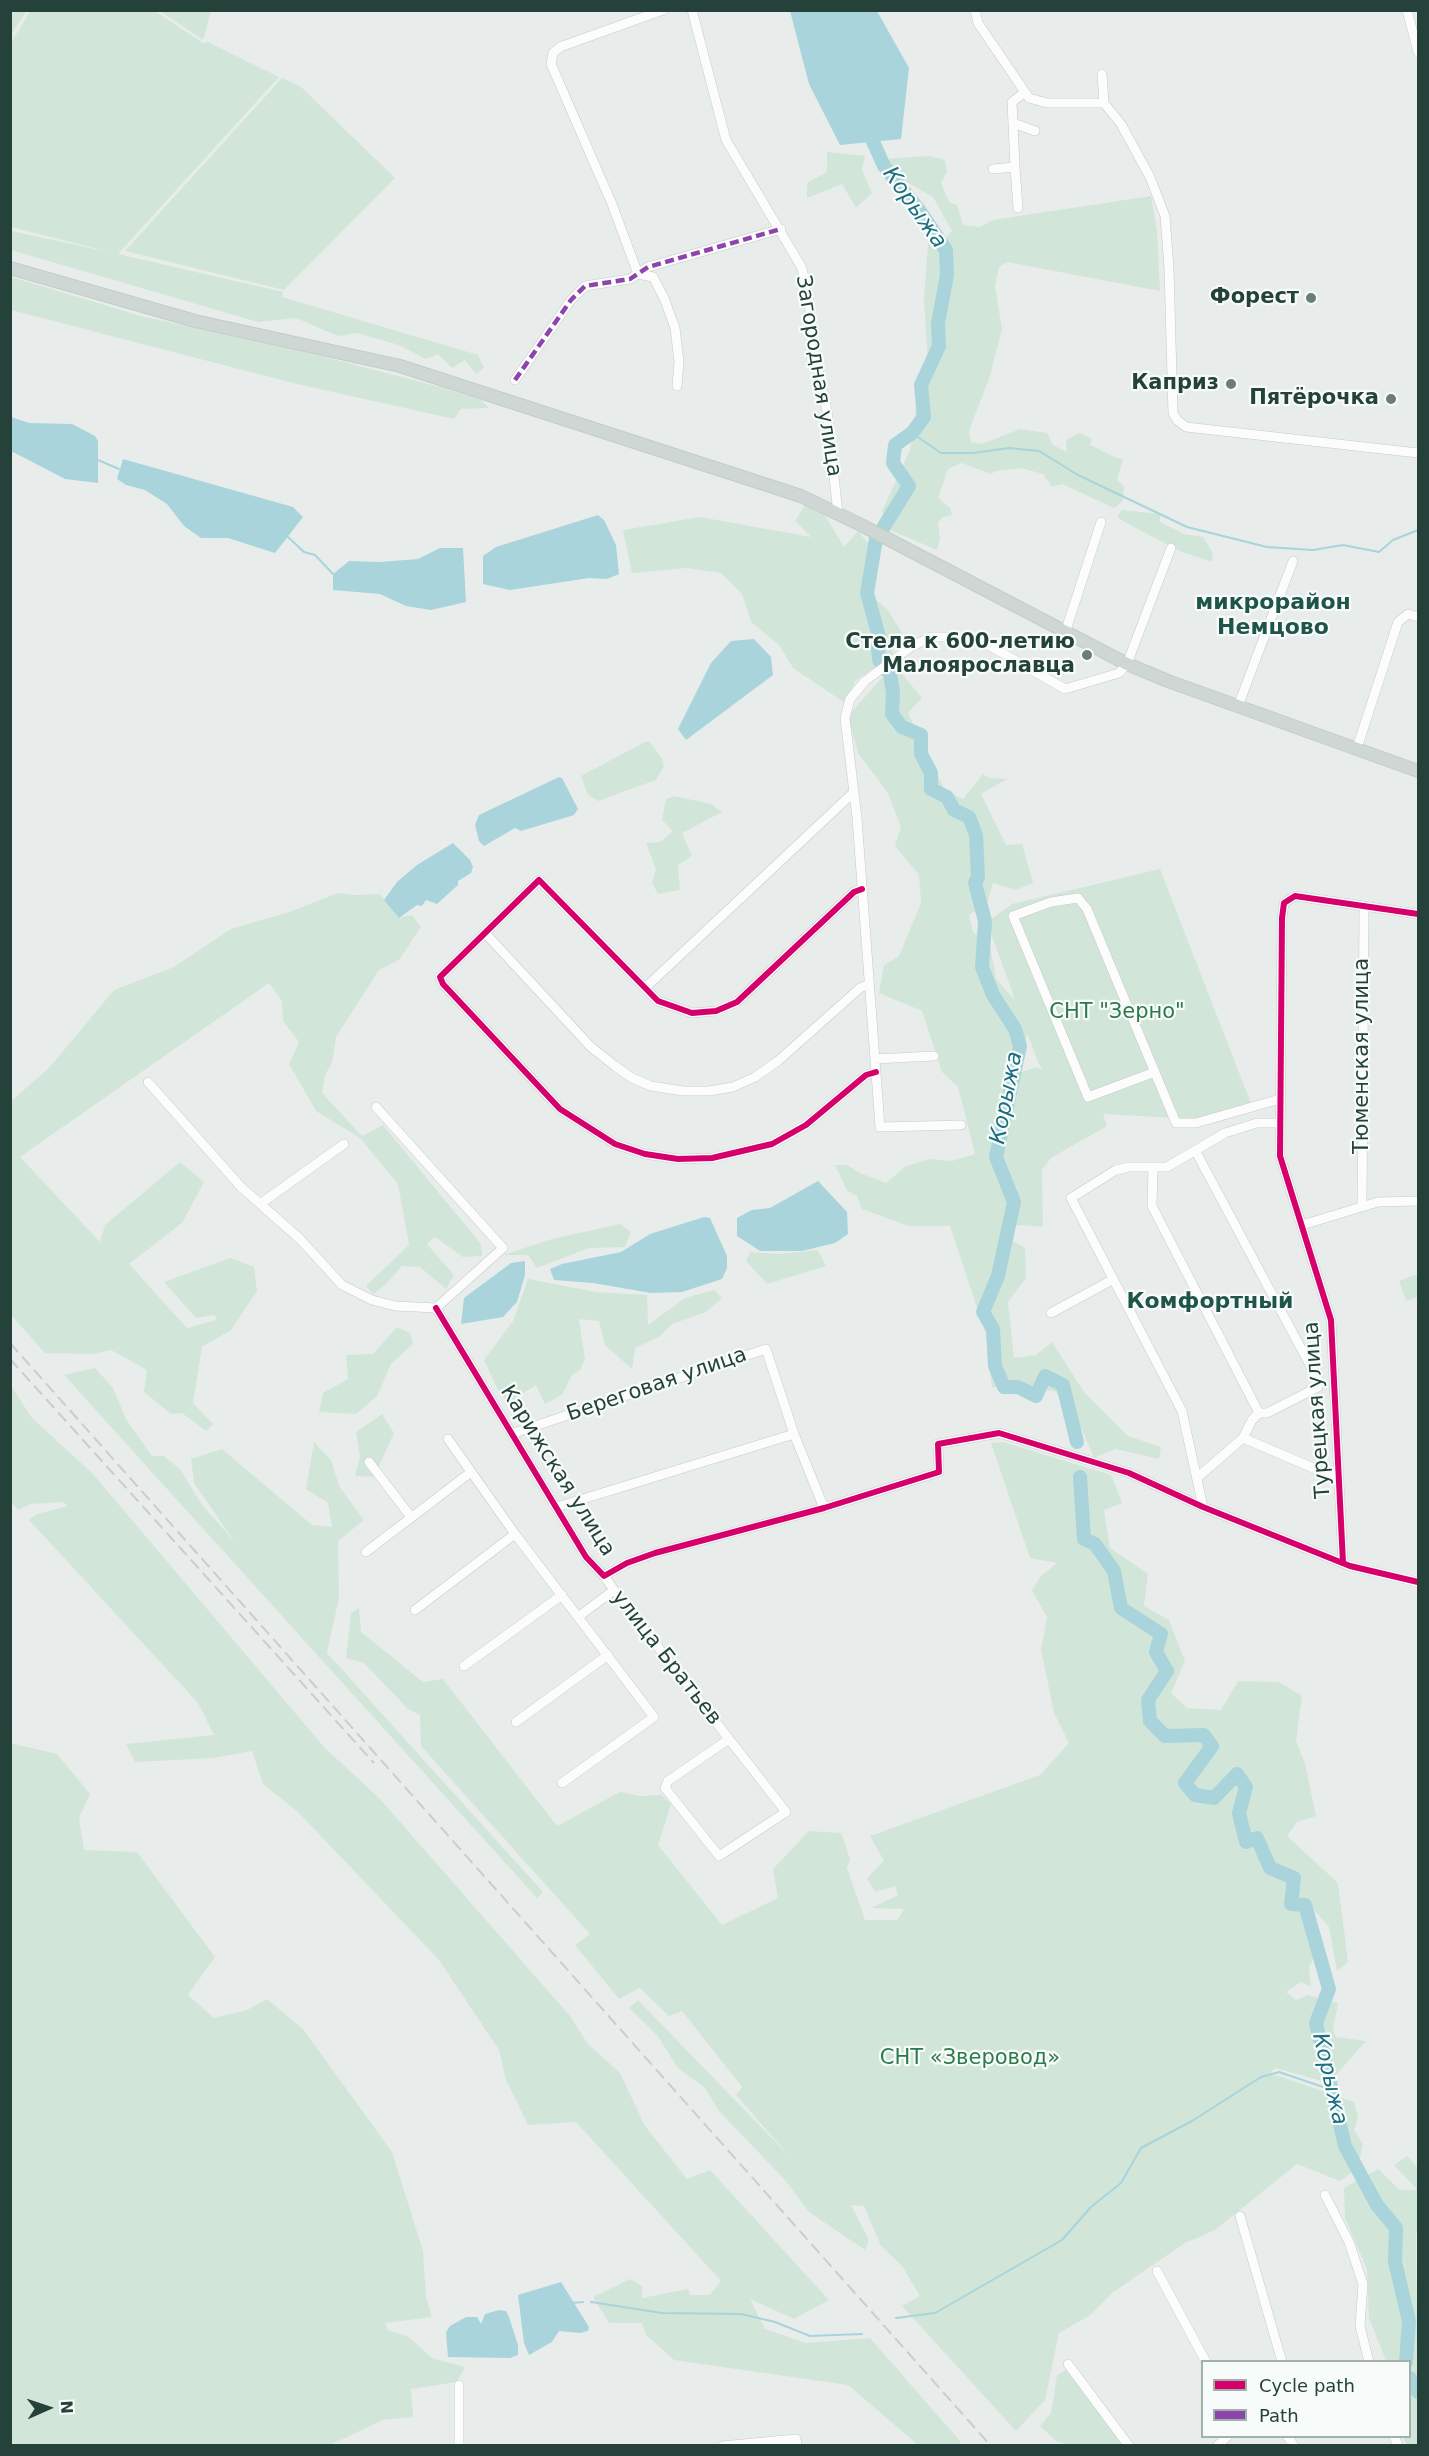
<!DOCTYPE html>
<html>
<head>
<meta charset="utf-8">
<style>
  body { margin:0 }
  #map { position:relative; width:1429px; height:2456px; overflow:hidden; background:#e8edeb; font-family:"DejaVu Sans",sans-serif }
  canvas { display:block }
  .frame { position:absolute; inset:0; border:12px solid #24423a; pointer-events:none }
  .legend { position:absolute; left:1201px; top:2360px; width:210px; height:78px; box-sizing:border-box; background:#f7fbf9; border:2px solid #a3b1ad; margin:0; padding:8px 10px; list-style:none; font-size:18px; color:#24423a }
  .legend li { display:flex; align-items:center; gap:12px; height:30px }
  .legend b { width:30px; border:2px solid #a3b1ad }
  .north { position:absolute; left:18px; top:2378px; width:60px; height:60px; -webkit-text-stroke:4px #f7fbf9; paint-order:stroke; rotate:87deg; font-size:16px; font-weight:700; line-height:24px; text-align:center; color:#24423a }
  .north::after { content:''; display:block; margin:auto; width:21px; height:27px; background:#24423a; clip-path:polygon(50% 0,100% 100%,50% 72%,0 100%) }
</style>
</head>
<body>
<div id="map">
<canvas width="1429" height="2456"></canvas>
<div class="frame"></div>
<ul class="legend">
<li><b style="height:8px;background:#d6006c"></b>Cycle path</li>
<li><b style="height:8px;background:#8e44ad"></b>Path</li>
</ul>
<div class="north">N</div>
</div>
<script>
const ctx = document.querySelector('canvas').getContext('2d');
ctx.lineJoin = 'round';
function fillPath(path, color) { ctx.fillStyle = color; ctx.fill(path, 'evenodd'); }
const poly = rows => new Path2D(rows.map(r => 'M' + r).join(''));
function strokePath(path, color, width, dash) { ctx.strokeStyle = color; ctx.lineWidth = width; ctx.lineCap = dash ? 'butt' : 'round'; ctx.setLineDash(dash || []); ctx.stroke(path); }
function drawText(font, color, halo, rows, align = 'center') {
  ctx.font = font + ' "DejaVu Sans",sans-serif'; ctx.lineWidth = 4.5; ctx.setLineDash([]); ctx.textBaseline = 'middle'; ctx.strokeStyle = halo; ctx.fillStyle = color; for (const [text, x, y, turn = 0] of rows) {
    ctx.save(); ctx.translate(x, y); ctx.rotate((+turn || 0) * Math.PI / 180); ctx.textAlign = isNaN(turn) ? turn : align; if (halo) ctx.strokeText(text, 0, 0); ctx.fillText(text, 0, 0); ctx.restore();
  }
}
fillPath(poly([
  [11,10,26,11,11,35,10,11],
  [30,11,155,11,203,43,208,42,279,77,118,254,283,292,282,297,478,355,484,368,476,374,465,360,452,368,438,354,426,359,399,345,357,333,338,336,296,318,258,322,11,250,11,231,114,253,11,227,11,43],
  [160,11,211,11,203,40],
  [282,78,300,86,395,178,284,290,125,251],
  [827,152,865,156,862,170,872,193,856,208,842,184,807,198,807,183,827,172],
  [929,156,945,160,947,172,941,183,949,202,957,205,963,225,980,227,993,220,1151,196,1157,231,1160,291,1007,262,999,267,995,286,1002,329,990,376,969,431,971,442,982,444,1020,429,1047,433,1053,445,1067,452,1066,440,1079,433,1092,439,1090,445,1117,458,1123,459,1117,480,1124,486,1123,501,1114,508,1062,484,1052,487,1043,474,1021,468,996,471,991,474,962,463,948,469,938,498,950,508,952,515,943,517,938,523,940,539,937,550,888,529,882,511,910,450,918,392,928,364,924,298,928,244,943,241,952,231,933,197,887,171,882,159],
  [11,277,141,316,321,356,436,386,481,400,489,408,461,409,454,419,297,384,11,310],
  [805,505,823,512,844,547,858,531,874,550,872,596,887,609,908,642,892,647,893,655,855,681,845,703,793,668,779,645,751,622,742,594,721,573,686,568,632,573,623,530,700,517,811,537,795,521],
  [1122,510,1160,514,1160,522,1184,534,1203,537,1213,553,1212,562,1180,551,1128,524,1117,517],
  [894,664,922,698,908,713,945,791,963,799,983,774,989,778,1007,779,981,794,1006,845,1022,844,1033,883,1015,890,993,883,987,904,969,915,973,932,990,946,996,979,1015,1000,987,922,1012,904,1160,869,1252,1106,1193,1119,1103,1114,1107,1126,1051,1158,1042,1170,1043,1227,1022,1225,1002,1227,1000,1233,1025,1248,1026,1278,1008,1302,1014,1358,1036,1355,1052,1342,1084,1392,1128,1436,1161,1447,1159,1459,1116,1449,1094,1458,1081,1427,1055,1391,992,1387,986,1335,950,1226,908,1226,862,1209,857,1196,847,1191,835,1165,847,1165,860,1173,886,1183,906,1166,930,1159,952,1161,975,1154,958,1087,942,1072,922,1011,879,993,884,965,899,956,921,903,919,875,895,846,901,827,888,793,858,753,848,716],
  [1027,1033,1039,1064,1042,1069,1036,1067,1022,1072,1012,1066,1013,1049,1027,1037],
  [645,742,650,742,662,759,664,766,656,780,598,801,588,795,581,776],
  [674,796,711,804,722,812,682,833,692,856,678,865,680,890,658,894,652,883,656,869,646,843,660,842,673,831,662,820,666,799],
  [338,893,354,895,380,894,399,918,412,915,421,927,399,960,379,970,336,1037,332,1063,325,1075,322,1093,362,1136,383,1125,481,1244,482,1256,463,1257,435,1237,427,1244,454,1275,446,1289,420,1267,402,1266,386,1284,373,1294,366,1286,409,1245,398,1184,360,1138,316,1111,289,1064,299,1042,283,1021,282,1001,269,983,20,1157,100,1242,105,1225,180,1162,204,1182,182,1223,129,1264,187,1328,216,1320,215,1315,196,1318,164,1282,230,1258,254,1267,257,1291,231,1330,202,1347,193,1403,213,1424,206,1431,182,1413,171,1414,144,1392,147,1370,111,1350,93,1354,45,1353,11,1315,10,1102,49,1068,114,990,174,967,231,929,289,912],
  [620,1224,631,1232,625,1247,589,1248,537,1268,528,1255,503,1255,552,1239],
  [818,1250,826,1266,767,1284,746,1261,750,1252,778,1254],
  [1418,1274,1418,1297,1406,1301,1399,1281],
  [528,1279,596,1292,647,1295,648,1325,685,1298,714,1290,722,1298,706,1312,672,1324,659,1337,635,1348,632,1369,605,1345,599,1321,579,1319,585,1359,580,1370,572,1375,562,1395,545,1404,536,1385,515,1398,515,1411,499,1392,484,1360,513,1321],
  [397,1327,410,1333,413,1344,391,1364,377,1396,356,1414,319,1412,323,1393,348,1379,346,1355,373,1354],
  [95,1368,113,1388,126,1419,152,1456,164,1456,180,1469,202,1505,235,1542,194,1483,191,1459,222,1449,312,1525,332,1527,328,1503,306,1489,314,1442,331,1460,339,1486,364,1520,338,1541,339,1598,327,1653,543,1892,537,1898,64,1375],
  [10,1384,32,1418,93,1474,324,1747,380,1799,570,2016,588,2044,620,2073,645,2126,687,2179,710,2170,829,2300,794,2319,750,2299,765,2329,806,2343,870,2338,960,2441,961,2445,918,2445,848,2385,674,2360,646,2335,642,2323,609,2323,593,2297,630,2279,642,2286,642,2298,688,2289,690,2295,710,2295,721,2281,576,2122,528,2125,506,2080,499,2050,439,1960,297,1811,263,1784,252,1751,214,1758,135,1762,126,1744,214,1735,198,1703,29,1520,37,1514,68,1506,62,1502,31,1504,18,1510,11,1502],
  [382,1414,394,1433,374,1477,355,1476,360,1457,356,1432],
  [1003,1442,1111,1475,1122,1503,1104,1510,1110,1548,1148,1574,1144,1606,1169,1620,1185,1661,1171,1693,1187,1708,1221,1710,1238,1681,1279,1682,1302,1696,1296,1741,1305,1763,1316,1816,1297,1822,1287,1836,1338,1883,1348,1962,1337,1971,1329,1927,1314,1910,1308,1925,1316,1934,1319,1947,1309,1967,1311,1987,1301,1982,1286,1992,1296,2000,1307,1995,1338,2003,1333,2030,1336,2037,1366,2041,1329,2083,1275,2068,1270,2073,1354,2102,1358,2117,1354,2130,1363,2144,1358,2168,1340,2181,1297,2164,1215,2230,1185,2243,1112,2293,1089,2316,1059,2333,1045,2400,1016,2431,902,2306,920,2296,902,2266,881,2246,864,2206,851,2205,869,2240,865,2250,809,2212,785,2180,719,2111,705,2088,678,2068,657,2035,629,2008,638,2000,792,2159,736,2095,742,2087,682,2011,669,2016,640,1988,619,1999,575,1945,590,1934,421,1746,420,1715,408,1709,364,1663,346,1658,351,1613,359,1608,361,1632,423,1682,443,1679,557,1826,620,1792,641,1796,661,1795,671,1804,658,1845,722,1925,778,1898,773,1869,809,1831,841,1833,850,1859,847,1868,865,1920,897,1920,904,1909,871,1908,898,1895,895,1886,875,1892,867,1878,884,1861,870,1836,1040,1775,1069,1743,1054,1713,1041,1650,1047,1617,1032,1590,1041,1576,1057,1563,1030,1558,991,1443],
  [11,1743,57,1754,90,1794,79,1818,84,1850,137,1852,215,1957,188,1995,214,2018,247,2010,267,1999,303,2029,392,2152,423,2251,426,2297,432,2317,385,2323,389,2331,408,2336,432,2358,465,2367,457,2382,411,2389,413,2417,383,2420,330,2445,11,2446],
  [1407,2156,1418,2168,1418,2230,1416,2234,1418,2446,1407,2445,1403,2437,1410,2436,1410,2362,1386,2361,1369,2318,1367,2269,1345,2218,1344,2188,1378,2169,1400,2190,1418,2190,1394,2165],
  [1067,2369,1126,2445,1068,2445,1056,2441,1040,2426,1051,2413,1057,2375]
]), '#d1e6d8');
fillPath(poly([
  [790,11,877,11,909,68,901,139,840,145,809,84],
  [11,417,29,423,72,424,95,436,98,441,98,483,65,479,11,451],
  [123,459,293,507,303,517,275,553,228,538,201,538,184,526,167,504,145,490,126,485,117,479],
  [598,515,604,520,616,545,619,574,607,579,589,578,510,590,483,584,483,556,496,547],
  [440,548,463,548,466,602,431,610,406,606,380,594,333,590,333,574,349,561,380,562,418,559],
  [754,639,771,657,773,675,686,740,678,729,711,663,731,641],
  [559,777,562,778,578,809,574,815,521,831,515,828,484,846,479,841,475,825,479,815],
  [453,843,470,860,473,867,471,873,458,881,458,885,437,904,426,900,422,906,417,905,399,918,384,900,397,882,417,865],
  [818,1181,847,1212,848,1234,835,1243,802,1251,760,1251,737,1236,737,1218,752,1210,770,1208],
  [704,1217,710,1218,727,1256,727,1268,722,1279,682,1292,651,1293,593,1283,554,1280,550,1269,562,1264,621,1252,650,1234],
  [525,1261,525,1275,517,1302,503,1317,461,1324,464,1298,511,1263],
  [561,2282,589,2327,588,2331,580,2333,559,2331,552,2342,529,2355,524,2343,518,2295],
  [499,2310,506,2311,509,2317,518,2345,518,2355,510,2358,448,2357,446,2332,450,2326,466,2317,477,2317,481,2324,485,2314]
]), '#a9d4db');
strokePath(poly([
  [912,433,941,453,973,453,1009,448,1039,451,1078,475,1187,527,1267,547,1313,550,1343,545,1379,552,1393,540,1418,530],
  [98,460,119,469],
  [288,537,304,552,315,555,335,576],
  [591,2302,662,2313,741,2314,775,2322,810,2336,862,2334],
  [572,2303,583,2302],
  [896,2318,935,2313,1062,2240,1091,2207,1121,2183,1141,2148,1192,2121,1261,2077,1279,2072,1332,2090]
]), '#a9d4db', 2);
strokePath(poly([
  [866,126,884,166,919,210,946,250,947,275,938,323,939,346,921,385,924,417,912,433,895,445,893,463,909,486,883,528],
  [876,539,867,593,881,644,878,648,879,660,890,674,893,692,892,714,902,727,921,735,921,754,931,773,931,789,947,797,954,810,969,817,976,835,978,877,975,883,985,921,982,967,993,995,1015,1029,1020,1046,996,1157,1014,1202,998,1276,983,1312,993,1329,995,1366,1004,1387,1018,1387,1036,1396,1045,1376,1063,1385,1077,1442],
  [1080,1477,1084,1539,1095,1544,1114,1571,1121,1608,1161,1634,1156,1652,1167,1671,1148,1700,1150,1721,1165,1736,1204,1735,1212,1746,1185,1783,1195,1795,1214,1798,1237,1774,1246,1787,1239,1813,1246,1842,1257,1838,1270,1868,1294,1878,1291,1904,1305,1905,1329,1989,1316,2023,1345,2146,1377,2205,1396,2228,1395,2262,1409,2321,1406,2362],
  [1410,2378,1418,2392]
]), '#a9d4db', 14);
const minor = poly([
  [663,10,560,47,553,53,551,64,612,204,638,274,653,277,664,298,675,328,679,362,677,386],
  [692,10,726,140,802,268,809,302,814,351,827,411,838,514],
  [975,10,978,23,1029,98,1047,103,1104,103,1121,124,1150,177,1165,216,1169,268,1173,413,1177,420,1186,427,1418,453],
  [1407,10,1418,52],
  [1102,74,1104,103],
  [1013,123,1035,131],
  [1015,167,1018,208],
  [993,169,1015,167,1012,102,1025,92],
  [515,380,571,300,585,286,630,279,648,267,781,229],
  [1065,633,1101,522],
  [1238,706,1293,561],
  [1357,748,1398,622,1408,614,1418,617],
  [862,889,854,892,737,1002,716,1011,692,1013,658,1001,539,880,440,977,443,984,560,1109,615,1144,645,1154,678,1159,712,1158,772,1144,806,1125,866,1075,876,1072],
  [485,933,591,1047,615,1066,632,1078,651,1086,683,1091,709,1091,733,1087,755,1077,778,1061,860,988,869,984],
  [645,988,854,792],
  [875,1059,934,1056],
  [1155,1072,1088,1097,1013,916,1051,902,1078,898,1087,909,1176,1123,1196,1123,1280,1099],
  [148,1082,241,1187,300,1239,342,1285,372,1300,395,1306,436,1308,503,1248,376,1107],
  [961,1125,880,1127,857,818,845,718,850,699,865,681,911,647,931,637,953,637,985,643,1065,689,1119,673,1127,664,1171,548],
  [1196,1152,1318,1380,1318,1387,1267,1413,1259,1413,1252,1420,1243,1438,1198,1477],
  [1153,1169,1152,1206,1259,1413],
  [260,1204,344,1144],
  [1362,1206,1364,906],
  [1302,1225,1378,1202,1418,1201],
  [436,1308,586,1557,604,1576,627,1563,655,1553,824,1508,939,1472,938,1444,999,1433,1129,1473,1203,1507,1350,1566,1418,1582],
  [1051,1313,1112,1280],
  [514,1433,766,1349,794,1434,824,1508],
  [1243,1438,1339,1479],
  [448,1439,515,1534,654,1717,562,1783],
  [369,1462,411,1517],
  [557,1507,794,1434],
  [1203,1507,1182,1411,1071,1198,1116,1170,1129,1167,1167,1167,1225,1133,1257,1123,1280,1123],
  [366,1552,471,1472],
  [1343,1563,1331,1320,1280,1156,1282,918,1284,903,1295,896,1418,914],
  [604,1576,614,1590,729,1739,786,1812,719,1856,665,1788,668,1781,729,1739],
  [415,1610,515,1534],
  [578,1617,614,1590],
  [464,1666,562,1595],
  [516,1722,608,1655],
  [1325,2195,1349,2242,1363,2284,1360,2326,1369,2362],
  [1240,2216,1282,2362],
  [1157,2271,1206,2362],
  [1068,2364,1129,2446],
  [459,2385,459,2446],
  [1287,2436,1294,2446],
  [1394,2436,1398,2446],
  [722,2446,796,2439,797,2446],
  [1217,2446,1228,2436]
]);
const major = poly([
  [10,268,195,321,400,366,801,496,861,525,1127,664,1168,681,1418,771]
]);
strokePath(minor, '#c5cac8', 10);
strokePath(major, '#c3ccc9', 14);
strokePath(minor, '#fcfcfc', 9);
strokePath(major, '#cfd7d5', 12);
strokePath(poly([
  [10,1343,991,2446],
  [10,1359,374,1763]
]), '#c9cdcc', 2, [12, 6]);
strokePath(poly([
  [515,380,571,300,585,286,630,279,648,267,781,229]
]), '#8e44ad', 4.5, [9, 4.5]);
strokePath(poly([
  [862,889,854,892,737,1002,716,1011,692,1013,658,1001,539,880,440,977,443,984,560,1109,615,1144,645,1154,678,1159,712,1158,772,1144,806,1125,866,1075,876,1072],
  [436,1308,586,1557,604,1576,627,1563,655,1553,824,1508,939,1472,938,1444,999,1433,1129,1473,1203,1507,1350,1566,1418,1582],
  [1343,1563,1331,1320,1280,1156,1282,918,1284,903,1295,896,1418,914]
]), '#d6006c', 6);
for (const [x, y, r, color] of [
  [1311,298,6,"#697e78"],
  [1231,384,6,"#697e78"],
  [1391,399,6,"#697e78"],
  [1087,655,6,"#697e78"]
]) { const dot = new Path2D(); dot.arc(x, y, r, 0, 2 * Math.PI); ctx.fillStyle = color; ctx.fill(dot); strokePath(dot, '#f7fbf9', 2); }
drawText('bold 21px', '#24423a', '#f7fbf9', [
  ["Форест",1299,298],
  ["Каприз",1219,384],
  ["Пятёрочка",1379,399],
  ["Стела к 600-летию",1075,643],
  ["Малоярославца",1075,667]
], 'right');
drawText('21px', '#24423a', '#f7fbf9', [
  ["Загородная улица",818,376,81],
  ["Тюменская улица",1363,1056,-90],
  ["Береговая улица",657,1385,-19],
  ["Турецкая улица",1318,1410,-94],
  ["Карижская улица",557,1471,58],
  ["улица Братьев",666,1658,52]
]);
drawText('21px', '#2d7a4b', '#f7fbf9', [
  ["СНТ \"Зерно\"",1117,1013],
  ["СНТ «Зверовод»",970,2059]
]);
drawText('italic 22px', '#1c6f80', '#f7fbf9', [
  ["Корыжа",914,208,55],
  ["Корыжа",1007,1098,-79],
  ["Корыжа",1329,2079,77]
]);
drawText('bold 22px', '#1f5548', '#f7fbf9', [
  ["микрорайон",1273,603],
  ["Немцово",1273,628],
  ["Комфортный",1210,1302]
]);
</script>
</body>
</html>
